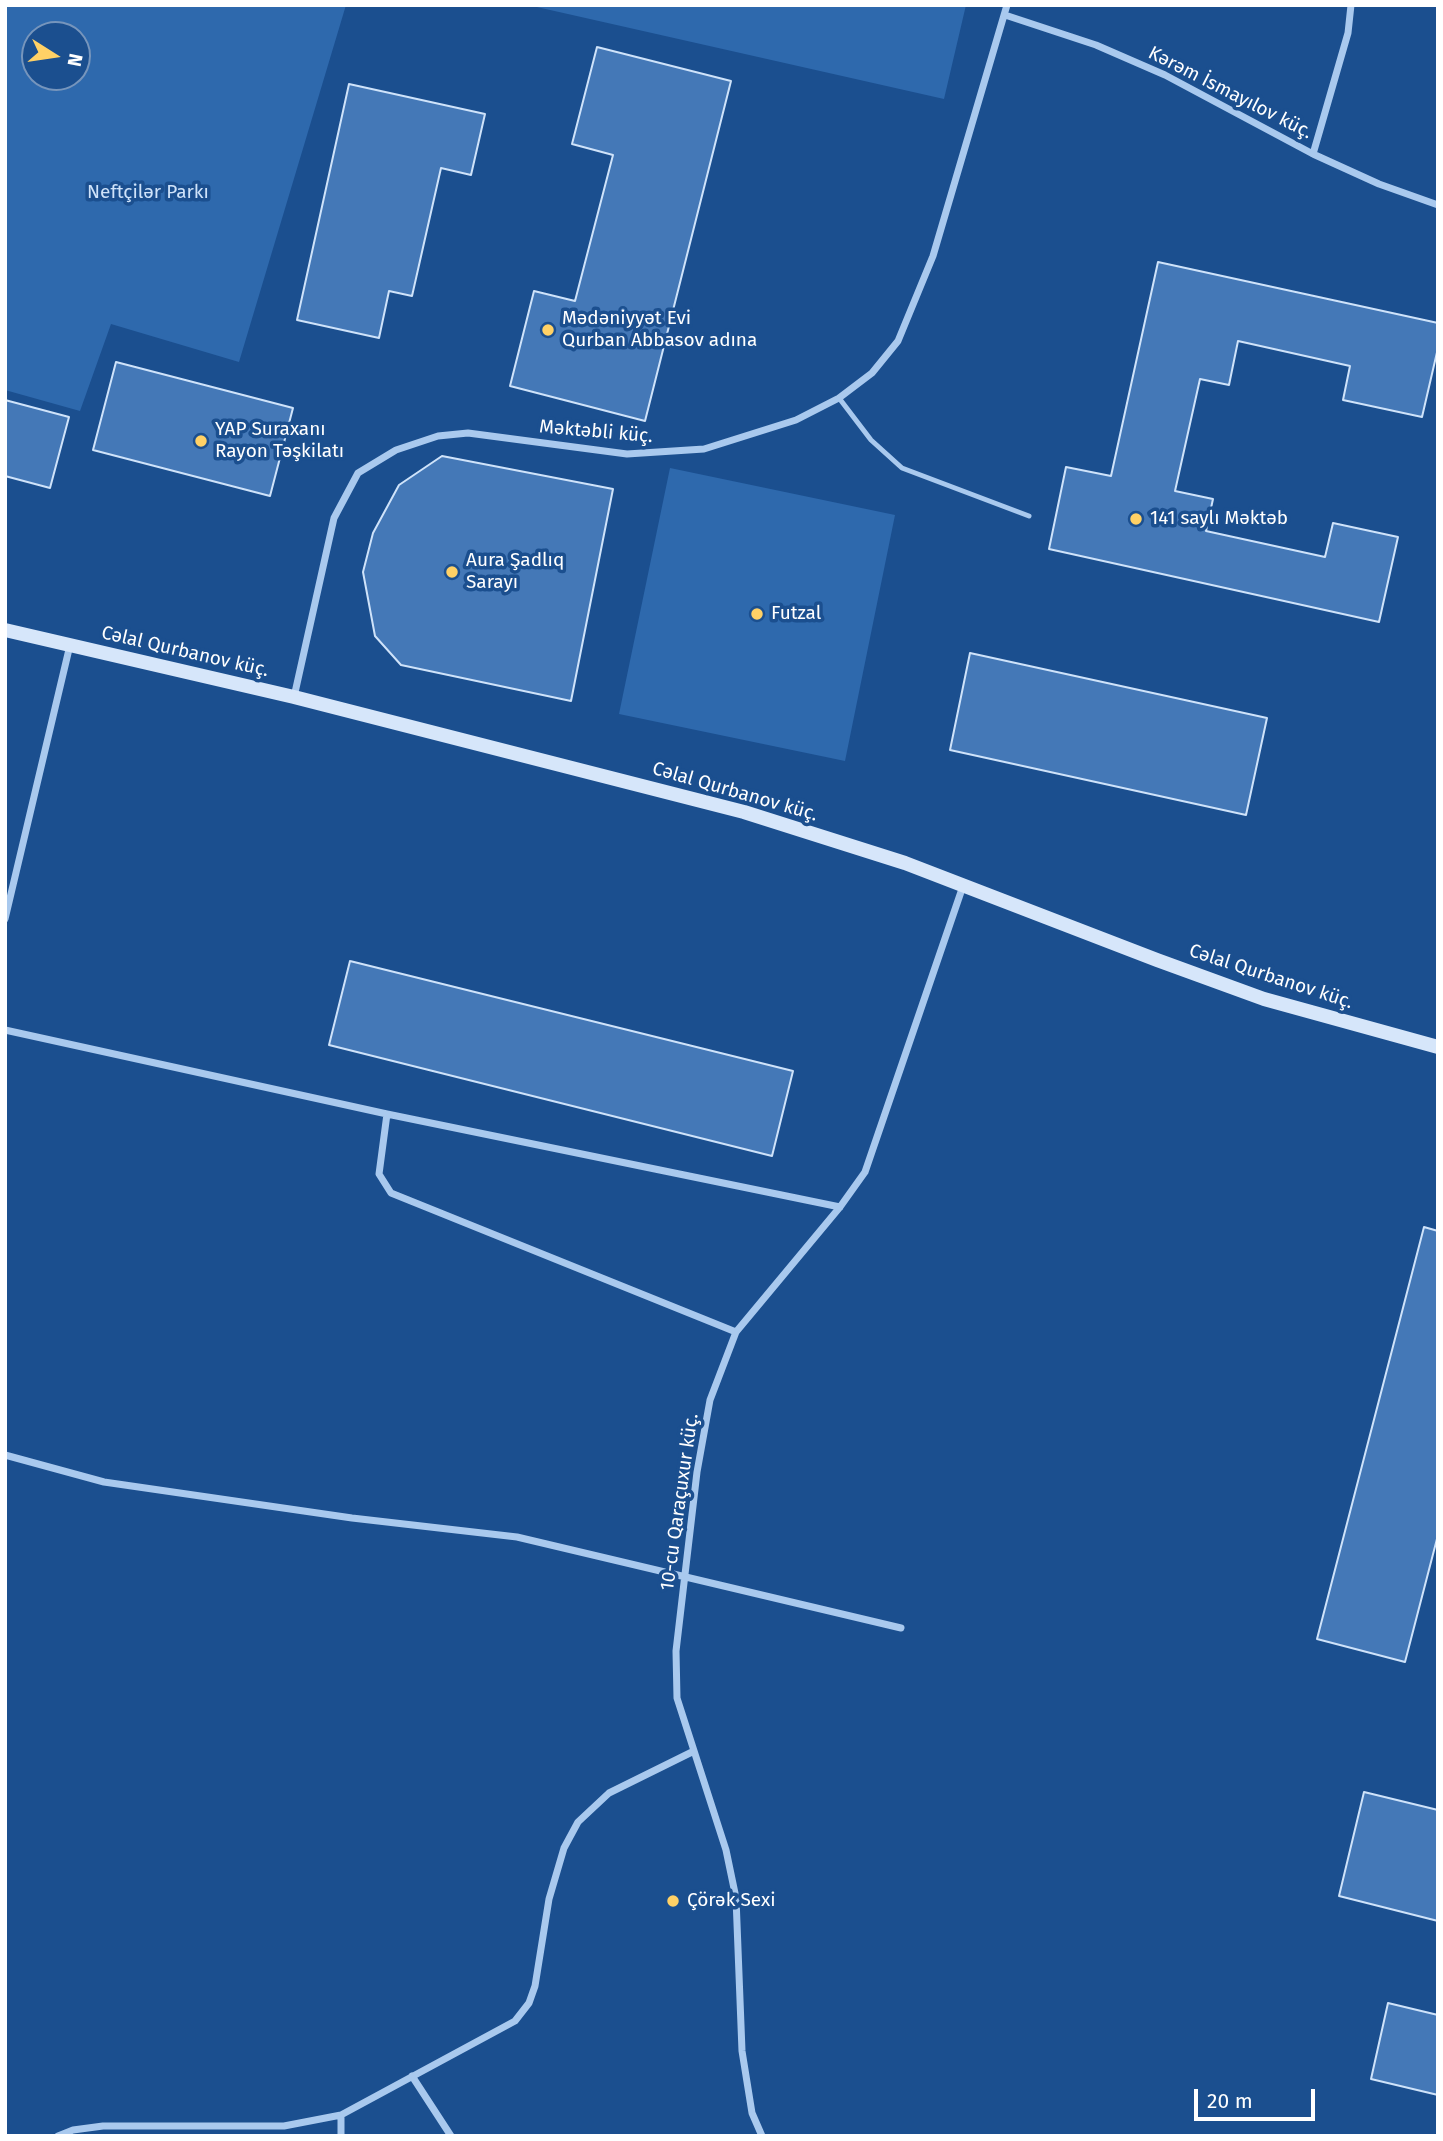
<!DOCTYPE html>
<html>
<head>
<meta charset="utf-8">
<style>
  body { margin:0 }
  #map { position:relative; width:1443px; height:2141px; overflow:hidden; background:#1b4f8f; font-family:"Fira Sans",sans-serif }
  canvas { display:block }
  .frame { position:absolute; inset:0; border:7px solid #fff; pointer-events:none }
  .north { position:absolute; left:21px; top:21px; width:70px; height:70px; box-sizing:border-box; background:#1b4f8f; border:2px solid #7695bc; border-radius:50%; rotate:102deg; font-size:19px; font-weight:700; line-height:28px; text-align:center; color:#fff }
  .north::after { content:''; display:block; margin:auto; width:24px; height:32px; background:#ffd166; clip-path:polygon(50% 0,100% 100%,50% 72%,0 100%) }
  .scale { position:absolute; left:1194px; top:2089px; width:121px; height:32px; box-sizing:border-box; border:4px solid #fff; border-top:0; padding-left:9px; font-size:21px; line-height:24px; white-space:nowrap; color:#fff; -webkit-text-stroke:5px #1b4f8f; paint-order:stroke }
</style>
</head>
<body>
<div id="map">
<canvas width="1443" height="2141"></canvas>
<div class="frame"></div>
<div class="north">N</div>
<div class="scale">20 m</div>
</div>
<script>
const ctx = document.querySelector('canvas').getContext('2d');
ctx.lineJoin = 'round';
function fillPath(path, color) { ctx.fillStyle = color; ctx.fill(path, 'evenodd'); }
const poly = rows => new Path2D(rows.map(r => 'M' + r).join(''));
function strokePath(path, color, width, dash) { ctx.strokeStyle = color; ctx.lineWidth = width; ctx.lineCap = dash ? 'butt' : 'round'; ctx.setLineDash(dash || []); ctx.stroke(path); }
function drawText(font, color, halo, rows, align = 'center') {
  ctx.font = font + ' "Fira Sans",sans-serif'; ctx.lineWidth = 7; ctx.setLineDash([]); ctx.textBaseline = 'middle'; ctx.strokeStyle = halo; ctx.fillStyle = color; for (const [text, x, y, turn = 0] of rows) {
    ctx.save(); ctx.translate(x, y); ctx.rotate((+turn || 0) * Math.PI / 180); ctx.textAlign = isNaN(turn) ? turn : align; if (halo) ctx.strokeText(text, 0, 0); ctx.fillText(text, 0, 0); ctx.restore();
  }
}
fillPath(poly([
  [5,5,346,5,239,362,111,324,80,411,5,390],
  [35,35,77,35,77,77,35,77],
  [528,5,966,5,944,99],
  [670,468,895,515,845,761,619,714]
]), '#2e69ad');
const building = poly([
  [597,47,731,81,645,421,510,386,534,291,575,301,613,155,572,144,597,47],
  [349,84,485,114,471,175,441,168,412,296,389,291,379,338,297,320,349,84],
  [1158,262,1438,323,1438,348,1422,417,1343,400,1350,366,1238,341,1229,385,1200,379,1175,491,1213,499,1206,531,1325,557,1333,523,1398,537,1379,622,1049,549,1066,467,1111,476,1158,262],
  [116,362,293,408,270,496,93,450,116,362],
  [5,400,69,417,50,488,5,476,5,400],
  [442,456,613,489,571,701,401,665,375,636,363,572,373,533,399,485,442,456],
  [970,653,1267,718,1246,815,950,750,970,653],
  [350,961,793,1071,772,1156,329,1045,350,961],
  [1424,1227,1438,1231,1438,1535,1405,1662,1317,1639,1424,1227],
  [1364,1792,1438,1810,1438,1921,1339,1896,1364,1792],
  [1388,2003,1438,2015,1438,2095,1371,2079,1388,2003]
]);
fillPath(building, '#4478b7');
strokePath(building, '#cfe3fa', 2);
strokePath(poly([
  [839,398,871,440,902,468,1029,516]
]), '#a9c9ee', 5);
strokePath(poly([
  [1005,15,1096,45,1165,75,1313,154,1379,184,1438,205],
  [1313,154,1348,33,1351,5],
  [294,697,334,518,358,473,396,450,438,436,468,433,627,454,704,449,796,420,839,398,872,373,898,341,933,256,1007,5],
  [5,919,70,645],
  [5,1030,387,1114,840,1207],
  [387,1114,379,1174,391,1193,736,1332],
  [5,1455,104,1482,352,1518,517,1537,901,1628],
  [412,2076,451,2136],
  [341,2115,341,2136],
  [58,2136,73,2130,103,2126,284,2126,341,2115,515,2021,529,2003,535,1986,549,1899,564,1848,578,1822,609,1793,694,1751],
  [762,2136,752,2113,742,2051,736,1898,726,1850,677,1698,676,1651,697,1472,710,1400,736,1332,840,1207,865,1172,963,886]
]), '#a9c9ee', 7);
strokePath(poly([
  [5,630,294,697,744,812,905,863,1157,960,1264,999,1438,1047]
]), '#d6e6fa', 14);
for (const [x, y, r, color] of [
  [548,330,7,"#ffd166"],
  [201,441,7,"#ffd166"],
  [1136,519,7,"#ffd166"],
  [452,572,7,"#ffd166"],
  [757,614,7,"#ffd166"],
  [673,1901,7,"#ffd166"]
]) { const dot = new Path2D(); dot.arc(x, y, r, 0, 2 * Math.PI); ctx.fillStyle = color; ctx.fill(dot); strokePath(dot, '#1b4f8f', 2.5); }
drawText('19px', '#fff', '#1b4f8f', [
  ["Kərəm İsmayılov küç.",1230,93,27],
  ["Məktəbli küç.",596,432,5],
  ["Cəlal Qurbanov küç.",185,652,13],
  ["Cəlal Qurbanov küç.",735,792,16],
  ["Cəlal Qurbanov küç.",1271,977,18],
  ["10-cu Qaraçuxur küç.",680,1502,-82]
]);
drawText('19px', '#cfe3fa', '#1b4f8f', [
  ["Neftçilər Parkı",148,193]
]);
drawText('19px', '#fff', '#1b4f8f', [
  ["Mədəniyyət Evi",562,319],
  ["Qurban Abbasov adına",562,341],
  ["YAP Suraxanı",215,430],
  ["Rayon Təşkilatı",215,452],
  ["141 saylı Məktəb",1150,519],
  ["Aura Şadlıq",466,561],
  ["Sarayı",466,583],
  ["Futzal",771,614],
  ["Çörək Sexi",687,1901]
], 'left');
</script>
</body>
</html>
